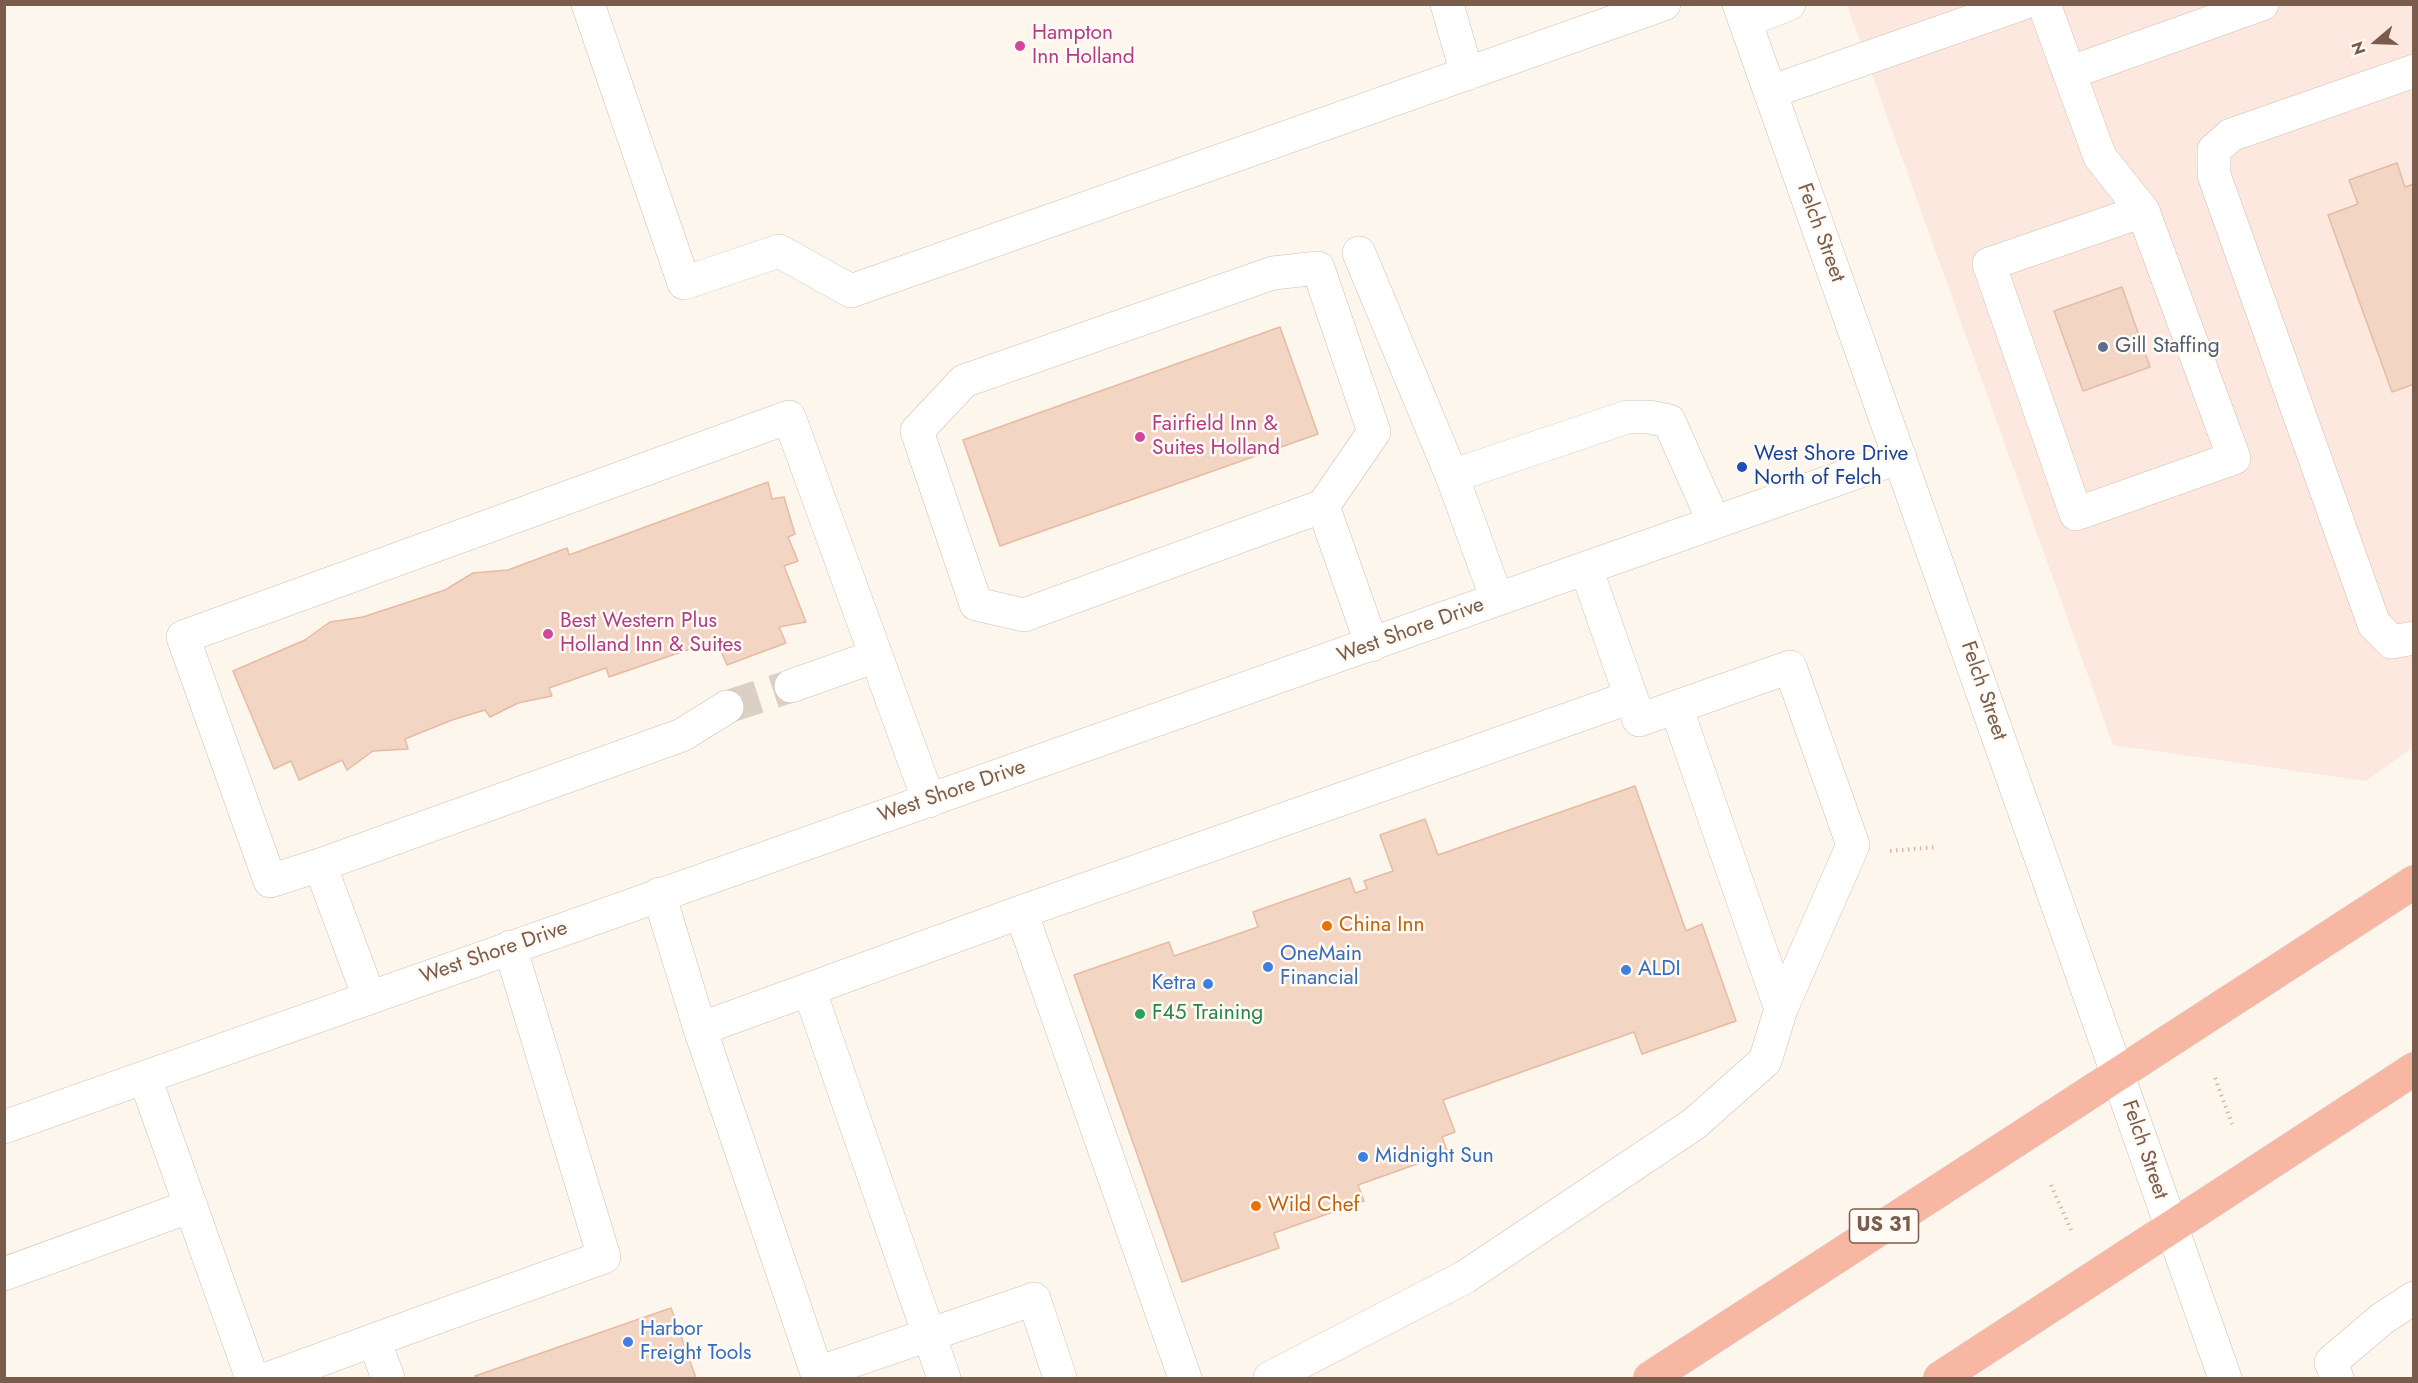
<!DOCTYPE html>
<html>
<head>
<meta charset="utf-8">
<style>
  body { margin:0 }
  #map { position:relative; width:2418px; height:1383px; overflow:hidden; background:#fdf6ec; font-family:Jost,sans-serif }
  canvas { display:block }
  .frame { position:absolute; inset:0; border:6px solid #7a5c4d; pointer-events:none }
  .north { position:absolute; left:2346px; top:12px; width:60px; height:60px; -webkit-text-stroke:4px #fffaf3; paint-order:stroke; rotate:251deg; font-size:16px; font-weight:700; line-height:24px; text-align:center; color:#7a5c4d }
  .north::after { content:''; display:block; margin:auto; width:21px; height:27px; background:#7a5c4d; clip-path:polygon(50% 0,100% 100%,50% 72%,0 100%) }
</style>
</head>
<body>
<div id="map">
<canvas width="2418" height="1383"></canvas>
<div class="frame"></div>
<div class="north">N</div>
</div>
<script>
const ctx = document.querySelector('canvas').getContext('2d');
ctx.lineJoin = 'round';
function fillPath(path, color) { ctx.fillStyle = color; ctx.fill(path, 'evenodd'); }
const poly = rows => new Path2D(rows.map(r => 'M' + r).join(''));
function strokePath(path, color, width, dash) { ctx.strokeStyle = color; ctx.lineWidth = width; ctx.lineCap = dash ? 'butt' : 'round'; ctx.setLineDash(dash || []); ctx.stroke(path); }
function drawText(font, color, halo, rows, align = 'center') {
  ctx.font = font + ' Jost,sans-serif'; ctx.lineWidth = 5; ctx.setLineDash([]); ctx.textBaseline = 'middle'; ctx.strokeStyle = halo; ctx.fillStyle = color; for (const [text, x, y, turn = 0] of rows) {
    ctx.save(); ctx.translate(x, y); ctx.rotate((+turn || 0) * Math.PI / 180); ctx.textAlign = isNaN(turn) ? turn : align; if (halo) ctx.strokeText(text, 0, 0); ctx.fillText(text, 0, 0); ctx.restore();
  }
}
fillPath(poly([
  [1847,5,2413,5,2413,747,2366,781,2113,745]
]), '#fde8e0');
const building = poly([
  [2397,163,2405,187,2414,184,2414,384,2392,392,2328,215,2358,204,2349,180,2397,163],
  [2122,287,2150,367,2083,391,2054,311,2122,287],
  [1280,327,1318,434,1000,546,963,440,1280,327],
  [768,482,772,499,784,497,795,534,788,537,798,561,784,566,806,622,779,627,786,643,727,665,716,640,609,677,606,668,549,688,552,696,518,703,490,717,485,710,452,720,405,739,408,749,373,751,347,770,342,760,299,780,291,761,274,769,233,671,305,640,330,622,363,617,445,590,473,573,508,570,567,548,569,555,768,482],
  [1635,786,1686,931,1702,924,1736,1021,1642,1054,1634,1032,1443,1100,1455,1132,1442,1137,1448,1153,1358,1185,1364,1201,1274,1233,1279,1248,1182,1282,1074,975,1169,942,1174,956,1258,927,1253,912,1350,878,1355,893,1367,889,1364,881,1393,871,1380,835,1425,819,1438,855,1635,786],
  [671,1308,696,1378,476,1378,475,1376,671,1308]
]);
fillPath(building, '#f3d5c3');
strokePath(building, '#e6bba3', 1.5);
strokePath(poly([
  [727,707,791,686]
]), '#dcd0c4', 33, [33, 16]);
const minor = poly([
  [588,4,684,283,779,251,851,291,1664,4],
  [1447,4,1467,74],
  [1739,4,2225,1378],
  [2044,4,2100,157,2143,211,2234,458,2076,514,1989,264,2143,211],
  [1745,21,1789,4],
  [2414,71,2231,135,2214,150,2214,175,2374,624,2392,642,2414,638],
  [2069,73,2262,4],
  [1770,92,2021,4],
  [1359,253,1452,476,1497,599],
  [1452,476,1627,417,1649,417,1669,421,1714,522],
  [1323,506,1024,615,976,604,917,431,964,381,1273,273,1318,268,1374,432,1323,506,1372,645],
  [791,686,876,656],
  [1676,707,1781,1009],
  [320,865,682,735,727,707],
  [659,894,700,1029,1021,912],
  [809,989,944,1378],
  [369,997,320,865,270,881,183,637,789,417,929,801],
  [700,1029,817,1373,1034,1299,1060,1378],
  [145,1078,252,1378],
  [4,1127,1900,457],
  [4,1274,191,1206],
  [270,1378,374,1340],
  [388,1378,374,1340,604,1257,510,947],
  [1185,1378,1021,912,1631,697],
  [1270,1378,1465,1277,1694,1124,1765,1061,1781,1009,1853,845,1790,667,1639,720,1586,568],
  [2337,1378,2331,1362,2383,1318,2414,1298]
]);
const highway = poly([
  [1650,1378,2414,882],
  [1940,1378,2414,1069]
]);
strokePath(minor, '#d1beb0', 34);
strokePath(highway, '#dad1cd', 34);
strokePath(poly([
  [1890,851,1937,847],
  [2215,1078,2232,1124],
  [2051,1185,2071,1230]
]), '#d9b8a5', 4, [1.5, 4.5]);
strokePath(minor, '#fff', 33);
strokePath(highway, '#f7b7a3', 33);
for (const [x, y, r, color] of [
  [1020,46,6,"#d1479c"],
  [2103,347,6,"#5c6f8a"],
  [1140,437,6,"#d1479c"],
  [1742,467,6,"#1a4fb4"],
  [548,634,6,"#d1479c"],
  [1327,926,6,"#e8710a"],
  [1268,967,6,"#3f7fe0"],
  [1626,970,6,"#3f7fe0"],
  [1208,984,6,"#3f7fe0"],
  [1140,1014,6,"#2e9e5b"],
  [1363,1157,6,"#3f7fe0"],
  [1256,1206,6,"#e8710a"],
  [628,1342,6,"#3f7fe0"]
]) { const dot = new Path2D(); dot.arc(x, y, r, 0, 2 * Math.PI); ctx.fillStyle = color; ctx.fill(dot); strokePath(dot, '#fffaf3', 2); }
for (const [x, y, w] of [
  [1884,1226,69]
]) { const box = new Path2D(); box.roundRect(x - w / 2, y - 17, w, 34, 4.5); ctx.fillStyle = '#fffaf3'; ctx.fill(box); strokePath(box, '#7a5c4d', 1.5); }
drawText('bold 20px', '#7a5c4d', null, [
  ["US 31",1884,1226]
]);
drawText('21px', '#b23c85', '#fffaf3', [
  ["Hampton",1032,34],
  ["Inn Holland",1032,58],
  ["Fairfield Inn &",1152,425],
  ["Suites Holland",1152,449],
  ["Best Western Plus",560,622],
  ["Holland Inn & Suites",560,646]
], 'left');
drawText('21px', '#7a5c4d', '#fffaf3', [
  ["Felch Street",1820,233,70],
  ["West Shore Drive",1411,631,-20],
  ["Felch Street",1983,691,71],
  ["West Shore Drive",952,792,-19],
  ["West Shore Drive",494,953,-19],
  ["Felch Street",2144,1150,71]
]);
drawText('21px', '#4e5e75', '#fffaf3', [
  ["Gill Staffing",2115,347]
], 'left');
drawText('21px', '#164399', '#fffaf3', [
  ["West Shore Drive",1754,455],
  ["North of Felch",1754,479]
], 'left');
drawText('21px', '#c56008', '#fffaf3', [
  ["China Inn",1339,926],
  ["Wild Chef",1268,1206]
], 'left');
drawText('21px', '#366cbe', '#fffaf3', [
  ["OneMain",1280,955],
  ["Financial",1280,979],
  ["ALDI",1638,970],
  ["Ketra",1196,984,"right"],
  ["Midnight Sun",1375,1157],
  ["Harbor",640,1330],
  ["Freight Tools",640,1354]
], 'left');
drawText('21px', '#27864d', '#fffaf3', [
  ["F45 Training",1152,1014]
], 'left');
</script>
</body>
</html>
